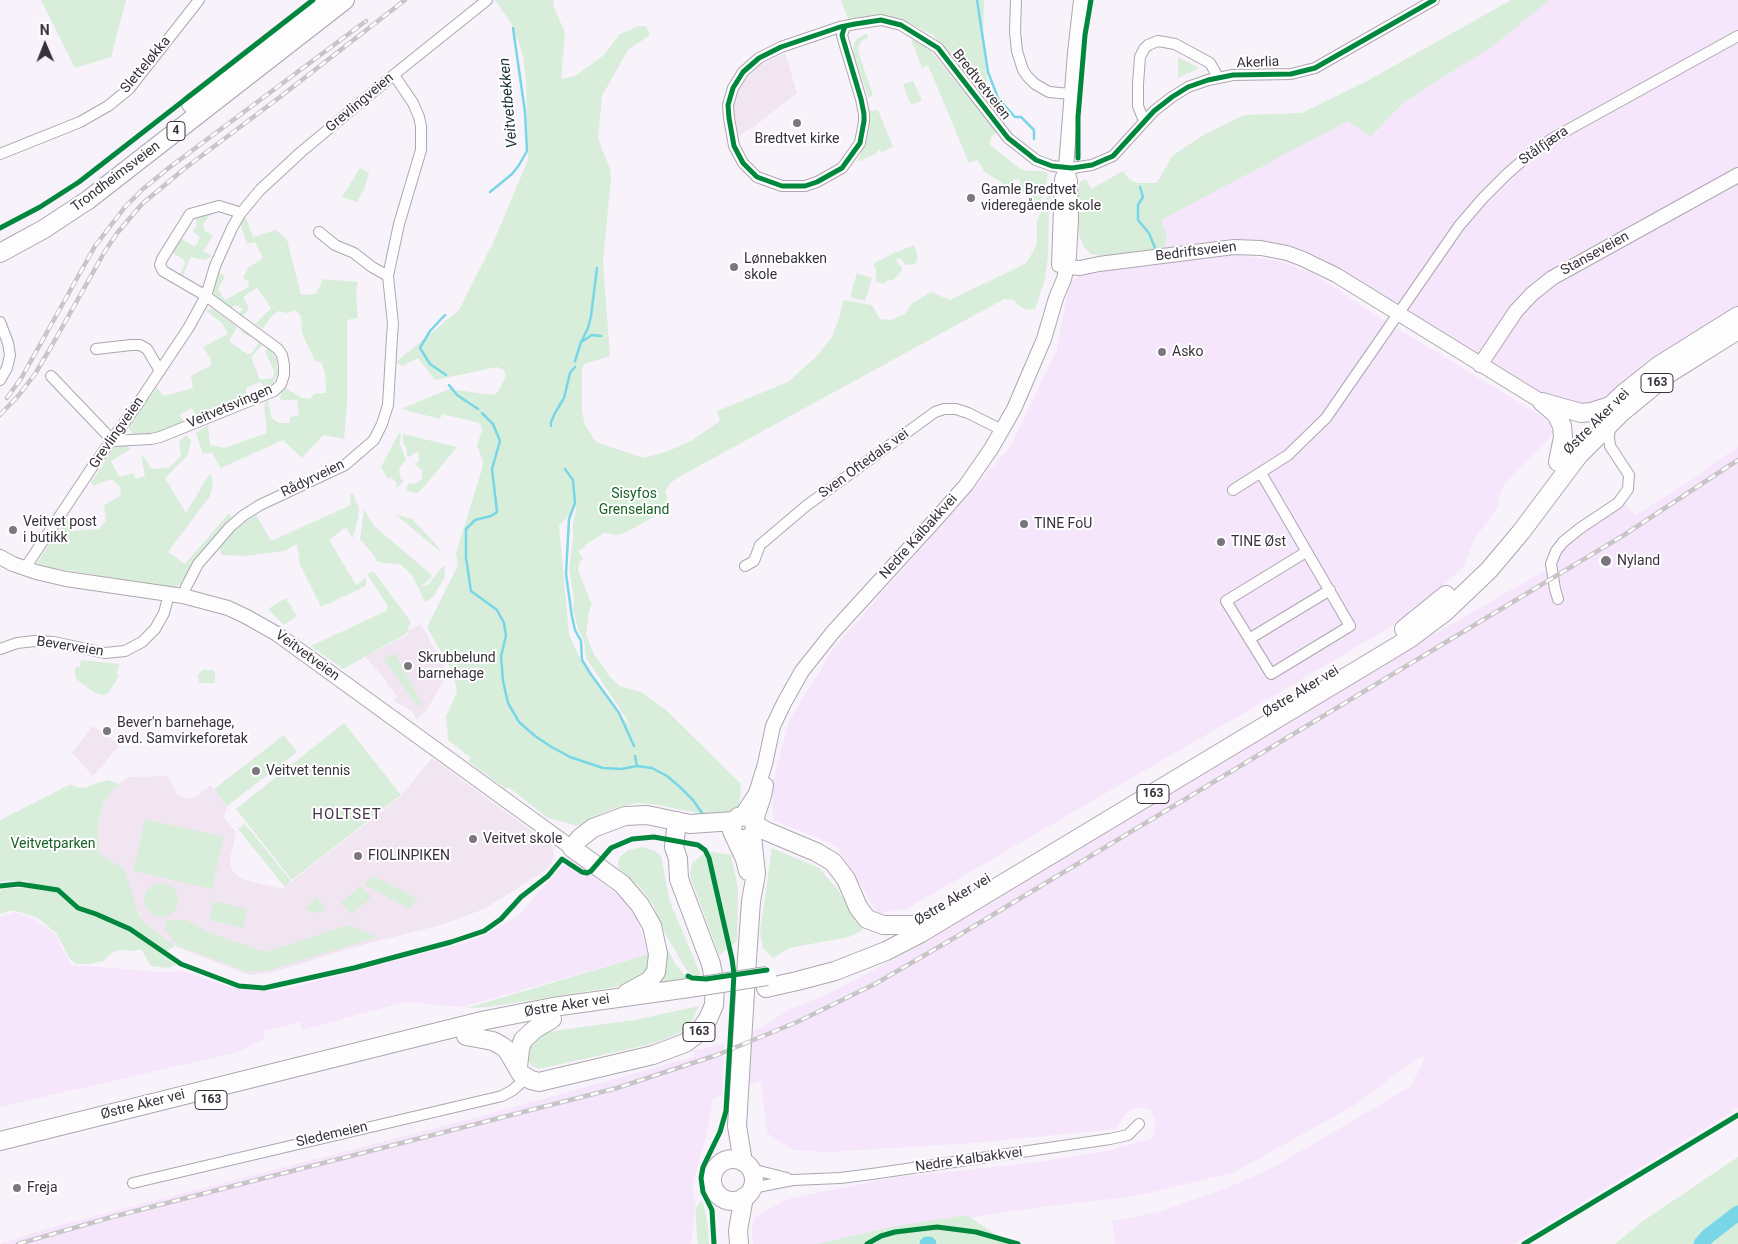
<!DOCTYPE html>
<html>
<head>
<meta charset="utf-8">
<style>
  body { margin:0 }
  #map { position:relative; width:1738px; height:1244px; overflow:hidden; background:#f8f2fa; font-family:Roboto,sans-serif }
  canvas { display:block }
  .north { position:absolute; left:20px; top:20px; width:50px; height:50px; -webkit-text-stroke:4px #fff; paint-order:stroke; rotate:359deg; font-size:14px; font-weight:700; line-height:20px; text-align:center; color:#38313b }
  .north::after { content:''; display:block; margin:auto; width:18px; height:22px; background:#38313b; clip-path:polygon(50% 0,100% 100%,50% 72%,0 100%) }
</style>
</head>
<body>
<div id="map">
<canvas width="1738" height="1244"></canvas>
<div class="north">N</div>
</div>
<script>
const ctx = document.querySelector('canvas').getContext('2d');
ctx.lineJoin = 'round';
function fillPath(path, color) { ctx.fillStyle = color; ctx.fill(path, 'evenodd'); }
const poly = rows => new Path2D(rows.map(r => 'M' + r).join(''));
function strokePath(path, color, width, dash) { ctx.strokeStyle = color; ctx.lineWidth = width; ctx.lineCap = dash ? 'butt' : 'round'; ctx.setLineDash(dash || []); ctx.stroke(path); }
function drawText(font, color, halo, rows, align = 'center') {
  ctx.font = font + ' Roboto,sans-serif'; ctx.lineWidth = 4; ctx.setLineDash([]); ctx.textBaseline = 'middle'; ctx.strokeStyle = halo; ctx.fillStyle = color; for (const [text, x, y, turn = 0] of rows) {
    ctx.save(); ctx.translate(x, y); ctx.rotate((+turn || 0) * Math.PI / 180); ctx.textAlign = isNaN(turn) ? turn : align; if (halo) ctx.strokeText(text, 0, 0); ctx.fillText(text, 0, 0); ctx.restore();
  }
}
fillPath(poly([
  [1550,0,1738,0,1738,308,1649,359,1601,400,1584,407,1547,395,1316,255,1298,248,1246,239,1227,239,1165,248,1167,234,1160,220,1348,121,1372,137,1404,102,1493,46],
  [1235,254,1279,261,1316,275,1379,317,1543,417,1548,423,1552,432,1549,439,1503,486,1500,495,1498,507,1473,541,1464,566,1423,604,1394,625,1285,689,908,908,878,914,837,846,773,820,772,785,789,721,833,649,1010,447,1057,350,1069,283,1082,274],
  [1738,447,1738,1108,1735,1110,1514,1244,1115,1244,1112,1221,1159,1212,1229,1187,1272,1168,1410,1087,1423,1063,1424,1056,1397,1073,1355,1105,1235,1172,1137,1196,1041,1207,897,1228,822,1244,753,1244,752,1231,754,1218,783,1201,796,1197,897,1177,1024,1164,1112,1150,1153,1138,1155,1129,1155,1119,1151,1110,1142,1107,1131,1109,1123,1117,1117,1129,973,1143,828,1152,793,1150,767,1133,761,1081,747,1086,749,1033,761,1028,790,1009,826,995,920,945,1410,648,1544,571,1555,570,1557,561,1564,549,1574,539,1586,529,1624,504,1636,515,1702,473,1708,467],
  [570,856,623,900,636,917,649,954,462,1007,405,1002,302,1030,300,1022,264,1031,264,1039,238,1052,0,1107,0,917,15,912,34,919,55,934,71,965,164,972,183,971,222,985,255,991,282,990,464,943,485,935,518,916],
  [724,1043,722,1095,713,1099,707,1133,692,1186,696,1207,691,1244,0,1244,45,1229,471,1119,693,1057,694,1051]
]), '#f6e6fc');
fillPath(poly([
  [785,53,797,93,755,126,738,137,734,128,733,107,741,85,759,66],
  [421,624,448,674,426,711,417,719,412,711,394,701,397,696,386,683,387,681,365,657,409,634,407,631],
  [93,726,120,745,93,776,72,753],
  [432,758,552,846,554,855,551,864,541,873,484,909,441,925,362,945,270,973,248,975,175,946,143,922,138,910,98,853,98,826,103,804,112,789,117,788,119,784,129,777,168,776,177,794,187,799,196,797,211,785,227,806,224,817,236,832,230,859,231,867,234,873,244,880,282,889,399,798]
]), '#f2e5f2');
fillPath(poly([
  [41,0,126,0,111,57,75,68],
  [495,0,554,0,553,6,565,32,561,79,575,76,604,55,620,34,639,26,646,26,650,35,628,50,602,96,598,139,610,169,611,178,603,262,610,356,584,364,582,370,582,411,585,425,596,442,644,458,666,452,691,441,720,421,717,411,788,382,818,355,832,337,840,316,843,300,872,305,880,319,891,320,905,314,911,304,931,292,950,300,1025,264,1033,252,1037,243,1037,222,1048,195,1052,192,1049,207,1048,257,1045,279,1035,309,1029,310,1022,308,1013,300,1004,299,679,477,670,483,665,491,667,496,667,504,662,512,627,532,617,535,604,533,585,545,586,547,578,551,583,559,579,564,578,570,592,605,589,611,586,635,594,654,610,677,620,686,641,692,666,710,741,784,739,810,723,818,652,804,636,803,622,806,603,813,578,826,548,818,508,787,506,789,468,761,471,758,448,740,446,716,457,692,453,673,427,627,458,565,456,553,482,469,483,461,477,446,482,430,481,425,476,422,442,414,440,419,401,409,449,389,492,395,497,393,505,378,505,371,497,367,435,380,418,358,402,366,396,362,459,310,493,243,528,160,526,80,523,55,512,25],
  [577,506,573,523,573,540,569,568,574,599,573,609,578,629,584,641,586,658,632,727,618,714,582,663,569,634,559,526],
  [841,0,984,0,983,43,990,101,933,35,902,20,882,17,849,22],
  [1511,0,1550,0,1493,46,1404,102,1371,137,1348,121,1161,220,1167,234,1165,248,1105,256,1091,254,1084,247,1079,235,1078,192,1080,182,1086,179,1091,189,1123,171,1129,179,1137,183,1157,183,1172,156,1205,134,1244,115,1302,113,1367,81],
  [867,33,868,38,861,41,858,48,859,54,873,95,869,98,853,54,853,49,854,43,857,39],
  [911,39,922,44,931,51,997,132,991,137,990,145,1019,168,1026,171,1042,171,1048,173,1045,193,1039,203,1034,202,1025,195,1021,189,1020,181,1018,179,1014,179,1008,187,985,172,977,160,969,163,928,65,922,68],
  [1178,57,1199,68,1178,78],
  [913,81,922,100,913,104,910,103,903,84],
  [878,110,893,147,882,152,878,149,876,154,857,162,863,148,869,130,869,111],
  [360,168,369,173,365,187,357,202,342,197],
  [212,210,211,214,203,224,204,230,213,236,203,251,212,256,204,260,191,257,182,277,179,276,185,264,184,260,172,252,167,262,164,261,177,236,195,247,200,237,193,232,197,225,194,214],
  [245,215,253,237,276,230,287,240,301,295,316,294,323,279,358,282,356,292,358,318,347,320,347,406,344,439,323,435,302,458,283,440,221,468,212,453,203,454,196,433,208,425,210,445,224,448,267,433,264,407,267,398,272,418,279,423,290,423,290,417,299,415,297,400,280,400,282,386,302,398,310,399,314,394,326,393,325,373,321,362,315,361,302,333,301,316,295,310,288,313,278,311,270,318,263,329,255,324,271,308,257,288,243,297,249,308,241,318,238,315,243,309,236,305,229,309,217,299,213,291,214,285,219,272,225,277,218,289,225,300,249,287,248,281,243,278,248,268,263,258,255,242,247,244,240,223],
  [914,245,918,256,916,263,911,265,906,265,900,258,895,260,902,267,902,270,899,274,893,280,888,280,883,284,876,281,876,269,873,264,892,254],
  [857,273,872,278,865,301,850,297],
  [213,309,237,327,229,341,247,354,252,353,259,342,242,332,241,329,264,343,251,357,260,380,273,378,274,371,265,351,268,347,276,358,278,373,272,384,265,388,260,382,246,388,246,398,197,419,192,408,180,414,185,425,163,433,135,437,128,427,157,387,163,396,193,388,191,376,211,365,211,359,203,347,228,334,222,323,205,310],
  [399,433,401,433,400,444,406,460,399,469,401,480,403,479,404,481,398,487,395,486,397,484,391,477,388,479,381,467],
  [403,434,457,447,424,487,417,493,406,491,408,484,417,483,422,478,422,470,415,464,419,461,419,453,416,452,409,457,407,456,407,449,403,443],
  [186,435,191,440,188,455,165,478,186,513,210,473,213,480,212,488,210,496,168,552,185,564,229,513,232,518,179,585,173,588,41,566,37,563,66,519,68,519,70,531,99,529,106,520,104,505,120,496,121,489,117,484,111,479,93,486,91,482,115,447,125,445,131,449,111,461,119,477,133,473,136,479,145,476,141,455,145,458,151,469,168,468,181,456,179,442],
  [353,494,359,508,358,518,353,538,350,535,347,528,343,529,329,540,356,585,366,578,366,586,321,607,300,565,297,544,284,551,244,556,222,555,218,544,256,514,271,541,351,505,350,495],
  [364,509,374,526,431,574,431,578,420,587,428,585,444,565,445,567,444,570,445,572,444,578,433,597,425,602,412,575,400,564,383,563,376,561,375,557,360,539],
  [395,514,412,519,433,541,443,554],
  [373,571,411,622,406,634,343,669,311,646,386,611,388,606,367,574],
  [286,598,297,616,284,625,268,609],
  [395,653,422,704,418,707,384,660,385,658],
  [81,660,120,664,116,674,119,676,109,692,105,695,95,693,76,679,75,671,76,667,80,667],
  [202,670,213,670,215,675,215,683,199,683,198,675],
  [344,723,401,795,292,880,236,809],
  [284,735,297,752,227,806,214,789],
  [107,780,119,784,117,788,112,789,103,804,98,826,98,853,124,868,138,912,143,922,175,946,162,954,176,965,168,968,151,966,143,952,139,949,135,951,119,950,110,954,104,961,89,964,76,964,70,959,56,933,38,918,13,910,0,914,0,892,2,889,29,887,28,881,9,881,0,882,0,820,71,784,75,787,84,788],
  [145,819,224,837,212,889,133,871],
  [245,824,291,881,285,887,238,829],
  [642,847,653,850,661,856,670,902,701,975,696,976,687,971,663,930,653,904,643,891,619,868,618,862,620,857,628,850],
  [772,848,819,868,838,890,857,921,863,927,861,931,849,937,789,948,773,958,763,948,760,932],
  [707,851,731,855,738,888,737,941,719,955,690,876,692,863],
  [373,876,417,898,409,909,364,884],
  '144 900a17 17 0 1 1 34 0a17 17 0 1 1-34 0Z',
  [361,886,371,898,351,914,341,902],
  [316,897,326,908,320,913,305,910],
  [214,901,247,909,243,928,209,920],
  [166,920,186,920,212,934,266,952,347,925,377,937,270,970,248,972,178,946,164,928],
  [662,939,676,965,689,980,641,989],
  [649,954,649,971,641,979,621,986,488,1007,467,1008],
  [699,1006,691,1023,678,1034,651,1044,539,1069,531,1066,527,1055,529,1047,534,1041,543,1034,553,1031,635,1020],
  [1738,1157,1738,1244,1615,1244,1643,1221],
  [701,1201,703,1202,708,1227,709,1244,698,1244,696,1223,696,1207],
  [967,1215,1009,1244,817,1244,890,1227]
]), '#d8eedb');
strokePath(poly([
  [977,0,988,72,998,98,1015,117,1021,117,1034,130,1034,139],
  [1140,187,1143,197,1138,205,1138,220,1149,233,1155,248],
  [490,192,512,174,519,165,527,151,525,112,513,28],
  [445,315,430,331,420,348,430,364,446,375],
  [581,342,588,328,591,316,597,268],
  [575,361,581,342,592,335,601,336],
  [449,385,457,395,478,409],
  [482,413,493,424,500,441,492,469,497,512,491,516,475,520,466,529,466,558,471,591,497,610,504,623,506,636,501,656,503,681,508,703,519,722,535,736,550,746,570,757,603,768,621,769,637,766,652,768,667,776,681,788,693,800,702,813],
  [551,426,551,422,555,413,564,398,570,373,575,367],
  [565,469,573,480,575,503,569,519,566,574,572,617,575,630,581,641,582,660,590,673,619,713,634,746],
  [635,756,637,766]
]), '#78d6e6', 2.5);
strokePath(poly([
  [927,1244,929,1244],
  [1701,1244,1708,1236,1738,1213]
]), '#78d6e6', 15);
const street = poly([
  [1016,0,1015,32,1017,51,1023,70,1027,76,1035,84,1049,92,1071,94],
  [845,26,842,35,843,39,861,99,864,114,864,121,860,143,842,168,817,182,805,186,782,186,757,177,743,163,734,146,729,118,728,105,733,88,743,72,759,58,781,47,840,27,855,24,881,20,901,25,938,48,1008,138,1036,160,1052,166,1072,168,1092,165,1113,156,1154,111,1172,97,1188,87,1208,80,1233,75,1291,74,1315,68,1434,0],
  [1144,121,1138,106,1138,84,1140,57,1144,49,1148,45,1158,41,1175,44,1210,63,1218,77],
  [0,154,80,122,108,106,129,89,199,0],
  [319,232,335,245,354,253,372,267,388,276],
  [0,322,8,343,10,355,7,368,0,380],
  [96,349,131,345,140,345,147,349,160,371],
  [51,376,113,441,151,439,160,437,274,391,281,384,284,375,284,365,282,355,278,349,206,296,163,271,160,265,162,259,190,214,219,206,235,211,240,214],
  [1261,473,1350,626,1271,674,1226,601,1306,552],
  [1233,490,1288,455,1326,418,1459,226,1483,198,1507,174,1531,153,1555,137,1738,36],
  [745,566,754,561,760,545,806,506,935,412,944,409,956,409,968,413,1002,430],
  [25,568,93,466,139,402,189,327,206,296,215,266,232,228,240,214,260,190,301,152,391,77,487,0],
  [183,596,186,587,198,564,230,527,244,515,260,505,345,465,374,440,382,424,388,405,392,337,393,324,388,276,399,224,421,150,421,126,419,117,413,103,394,75],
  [1558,599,1555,589,1551,564,1556,551,1563,542,1579,529,1618,503,1628,489,1629,475,1610,446,1609,438,1610,424],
  [1249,639,1330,590],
  [0,649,17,643,35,641,54,642,105,653,125,651,142,642,155,629,164,613,169,594],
  [751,1169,787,1178],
  [133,1183,502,1096,513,1090,526,1078],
  [752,1188,793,1180,840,1178,872,1174,1110,1139,1128,1135,1139,1124]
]);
const secondary = poly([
  [1060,261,1067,267,1080,268,1099,264,1234,247,1261,248,1287,253,1303,259,1336,275,1542,402],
  [1059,265,1062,180,1066,167,1075,53,1081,0],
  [1480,365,1516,311,1532,294,1552,278,1738,175],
  [0,557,13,564,36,572,66,579,183,596,228,608,247,617,277,634,572,848],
  [741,816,756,793,765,764,773,726,784,703,802,671,833,632,937,518,966,485,991,449,1014,409,1044,339,1056,298,1064,279,1069,256,1071,219,1070,181,1066,167],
  [755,823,764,796,766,785]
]);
const highway = poly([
  [191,104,325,0],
  [0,253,44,229,88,200,345,0],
  [1542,402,1581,413,1591,412,1610,406],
  [1542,402,1556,414,1562,426,1563,437,1558,462],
  [1601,415,1624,393,1658,366,1738,316],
  [1404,629,1446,595],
  [756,825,766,831,816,852,833,862,846,879,858,907,867,919,883,925,913,925],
  [735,837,744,840,752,836,756,829,752,819,745,816,738,817,734,821,732,828,732,831,745,859,748,871],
  [766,988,797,981,835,971,886,951,921,933,1409,639,1445,612,1489,570,1521,532,1578,456,1622,412,1668,374,1738,330],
  [627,993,649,981,656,972,658,954,652,926,640,905,622,884,572,848,580,838,593,828,625,816,647,815,690,824,734,821],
  [466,1036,493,1041,502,1046,507,1050,521,1074,531,1080,539,1082,653,1055,685,1043,698,1033,708,1019,714,1005,715,984,711,964,679,879,678,859,674,847,677,821],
  [518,1067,520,1049,523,1040,535,1029,552,1019],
  [0,1141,486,1020,553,1007,689,988],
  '712 1180a21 21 0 1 1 42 0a21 21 0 1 1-42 0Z',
  [743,1162,737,1126,747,959,751,901,756,874,752,836],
  [739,1244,738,1230,744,1197]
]);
strokePath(street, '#ada7af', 12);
strokePath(secondary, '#ada7af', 16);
strokePath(highway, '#ada7af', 20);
strokePath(street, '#fefdfe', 10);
strokePath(secondary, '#fefdfe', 14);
strokePath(highway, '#fefdfe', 18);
const rail = poly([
  [7,398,22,377,95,246,125,207,143,189,170,167,366,21],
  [0,415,19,395,35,374,51,347,105,251,118,232,142,204,184,169,276,100,405,0],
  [18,1244,112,1217,617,1088,717,1055,797,1022,875,984,961,934,1624,535,1738,460]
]);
strokePath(rail, '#c7c5c8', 4.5);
strokePath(rail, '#fff', 2.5, [8]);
const highwayBridge = poly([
  [689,988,767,976]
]);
strokePath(highwayBridge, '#ada7af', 20, []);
strokePath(highwayBridge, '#fefdfe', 18);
strokePath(poly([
  [845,26,842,35,843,39,861,99,864,114,864,121,860,143,842,168,817,182,805,186,782,186,757,177,743,163,734,146,729,118,728,105,733,88,743,72,759,58,781,47,840,27,855,24,881,20,901,25,938,48,1008,138,1036,160,1052,166,1072,168,1092,165,1113,156,1154,111,1172,97,1188,87,1208,80,1233,75,1291,74,1315,68,1434,0],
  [1078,158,1078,117,1085,35,1091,0],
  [0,228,40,207,79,182,313,0],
  [0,886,19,884,58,890,78,908,96,914,130,929,181,964,239,986,264,988,354,968,451,942,484,931,501,919,521,897,548,876,562,859,582,872,587,873,591,871,611,848,632,839,654,837,698,845,705,850,709,858,732,959,734,974,726,1111,720,1132,703,1167,701,1178,703,1192,712,1210,714,1244],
  [688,976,692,978,706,979,767,970],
  [867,1244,881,1236,895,1232,937,1227,976,1232,1018,1244],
  [1524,1244,1738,1115]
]), '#00873e', 5);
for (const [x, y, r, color] of [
  [797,123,5,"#7b757e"],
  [971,198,5,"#7b757e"],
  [734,267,5,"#7b757e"],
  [1162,352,5,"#7b757e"],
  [1024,524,5,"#7b757e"],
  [13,530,5,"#7b757e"],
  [1221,542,5,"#7b757e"],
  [1606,561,6,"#7b757e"],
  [408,666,5,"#7b757e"],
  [107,731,5,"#7b757e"],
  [256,771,5,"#7b757e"],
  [473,839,5,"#7b757e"],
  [358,856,5,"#7b757e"],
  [17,1188,5,"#7b757e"]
]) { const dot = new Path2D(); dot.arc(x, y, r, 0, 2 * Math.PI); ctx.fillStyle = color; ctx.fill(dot); strokePath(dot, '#fff', 2); }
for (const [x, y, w] of [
  [176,131,18],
  [1657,383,32],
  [1153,794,32],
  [699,1032,32],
  [211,1100,32]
]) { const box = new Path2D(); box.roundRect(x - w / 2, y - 9.5, w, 19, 4); ctx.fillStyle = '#fff'; ctx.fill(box); strokePath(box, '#38313b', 1); }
drawText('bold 12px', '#38313b', null, [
  ["4",176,131],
  ["163",1657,383],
  ["163",1153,794],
  ["163",699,1032],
  ["163",211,1100]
]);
drawText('14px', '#38313b', '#fff', [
  ["Akerlia",1258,63,-2],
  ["Sletteløkka",146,65,-50],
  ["Bredtvetveien",981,85,52],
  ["Grevlingveien",360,103,-40],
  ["Stålfjæra",1544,146,-35],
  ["Trondheimsveien",116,177,-37],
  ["Bedriftsveien",1196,252,-7],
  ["Stanseveien",1595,254,-29],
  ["Veitvetsvingen",230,407,-23],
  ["Østre Aker vei",1597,422,-45],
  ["Grevlingveien",117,433,-55],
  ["Sven Oftedals vei",864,464,-36],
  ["Rådyrveien",313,479,-26],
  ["Nedre Kalbakkvei",919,537,-48],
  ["Beverveien",70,647,9],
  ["Veitvetveien",307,656,36],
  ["Østre Aker vei",1301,692,-31],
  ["Østre Aker vei",953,900,-31],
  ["Østre Aker vei",567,1006,-9],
  ["Østre Aker vei",143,1105,-14],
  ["Sledemeien",332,1135,-13],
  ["Nedre Kalbakkvei",969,1160,-8]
]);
drawText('14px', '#38313b', '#fff', [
  ["Bredtvet kirke",797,139,"center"],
  ["Gamle Bredtvet",981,190],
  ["videregående skole",981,206],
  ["Lønnebakken",744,259],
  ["skole",744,275],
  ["Asko",1172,352],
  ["Veitvet post",23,522],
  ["i butikk",23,538],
  ["TINE FoU",1034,524],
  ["TINE Øst",1231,542],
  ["Nyland",1617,561],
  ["Skrubbelund",418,658],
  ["barnehage",418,674],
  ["Bever'n barnehage,",117,723],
  ["avd. Samvirkeforetak",117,739],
  ["Veitvet tennis",266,771],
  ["Veitvet skole",483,839],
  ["FIOLINPIKEN",368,856],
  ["Freja",27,1188]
], 'left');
drawText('14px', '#176226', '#fff', [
  ["Sisyfos",634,494],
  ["Grenseland",634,510],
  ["Veitvetparken",53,844]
]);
drawText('italic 15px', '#1a3134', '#fff', [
  ["Veitvetbekken",509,103,-95]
]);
ctx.letterSpacing = '1px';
drawText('15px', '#45364a', '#fff', [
  ["HOLTSET",347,815]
]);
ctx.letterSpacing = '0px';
</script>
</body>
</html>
